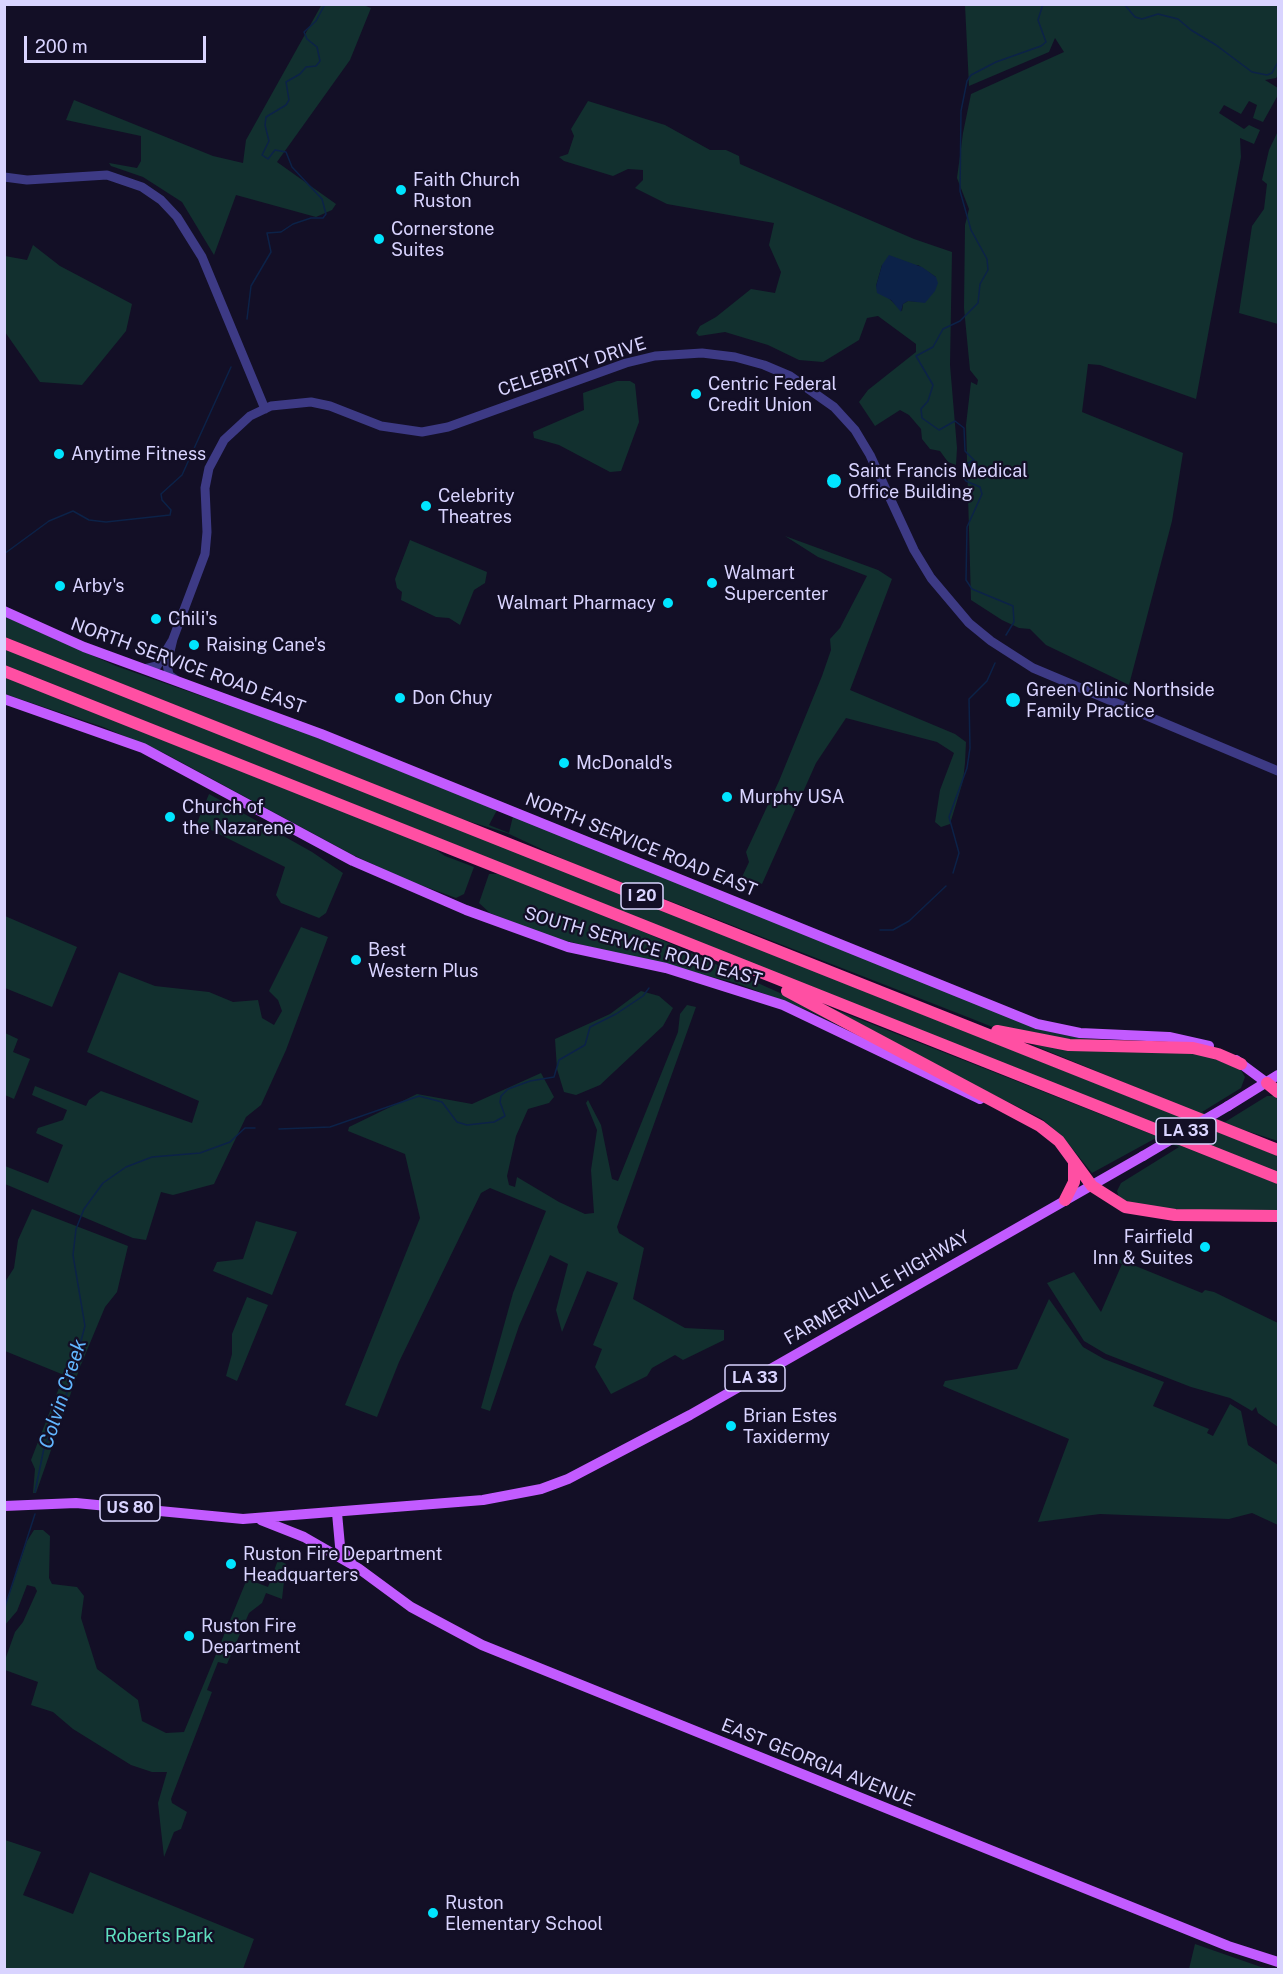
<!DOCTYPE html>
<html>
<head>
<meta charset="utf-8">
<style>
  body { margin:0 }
  #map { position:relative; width:1283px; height:1974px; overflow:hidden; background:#130f26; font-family:"Public Sans",sans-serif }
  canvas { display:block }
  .frame { position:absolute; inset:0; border:6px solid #d9d4ff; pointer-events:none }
  .scale { position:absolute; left:24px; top:36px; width:182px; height:27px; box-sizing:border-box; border:3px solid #d9d4ff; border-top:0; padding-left:8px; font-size:18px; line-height:21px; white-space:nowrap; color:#d9d4ff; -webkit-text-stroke:4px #130f26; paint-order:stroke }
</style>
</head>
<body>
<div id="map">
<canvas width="1283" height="1974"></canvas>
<div class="frame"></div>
<div class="scale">200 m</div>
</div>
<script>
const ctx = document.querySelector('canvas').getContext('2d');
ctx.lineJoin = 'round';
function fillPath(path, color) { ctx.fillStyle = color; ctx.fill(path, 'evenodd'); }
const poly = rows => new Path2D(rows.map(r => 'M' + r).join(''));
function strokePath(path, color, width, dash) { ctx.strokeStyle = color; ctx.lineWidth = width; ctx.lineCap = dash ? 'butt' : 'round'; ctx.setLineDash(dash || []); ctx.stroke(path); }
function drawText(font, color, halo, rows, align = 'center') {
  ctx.font = font + ' "Public Sans",sans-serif'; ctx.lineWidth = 4.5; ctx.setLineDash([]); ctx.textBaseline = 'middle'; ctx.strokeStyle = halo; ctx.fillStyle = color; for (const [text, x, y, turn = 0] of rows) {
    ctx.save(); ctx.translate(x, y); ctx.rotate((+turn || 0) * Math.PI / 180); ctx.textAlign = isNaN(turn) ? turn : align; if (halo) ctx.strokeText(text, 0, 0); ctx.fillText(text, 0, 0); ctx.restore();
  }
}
fillPath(poly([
  [322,4,363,5,371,8,350,60,277,162,336,204,332,210,316,217,236,195,214,255,182,202,143,177,111,166,109,163,137,168,141,161,141,136,66,120,74,100,213,156,243,163,246,140],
  [965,5,1278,5,1278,75,1276,78,1265,80,1278,88,1278,95,1263,122,1253,118,1257,105,1249,101,1241,114,1224,105,1219,113,1244,129,1249,125,1260,130,1254,144,1240,138,1241,157,1196,399,1100,365,1088,364,1082,412,1183,453,1172,521,1129,685,1046,645,1030,629,1019,628,1002,620,971,600,966,425,971,382,977,385,978,380,970,370,964,308,965,225,969,209,957,178,963,133,971,94,1064,52,1055,38,1049,52,969,86],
  [588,101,665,125,710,150,726,150,739,156,740,164,914,239,952,252,950,365,957,448,956,465,948,462,940,451,930,449,922,439,921,429,909,415,900,410,875,426,859,402,868,390,916,352,916,344,878,316,867,318,859,340,823,362,799,360,768,345,725,332,699,336,696,333,700,326,716,317,751,289,775,293,781,272,769,245,774,223,667,204,635,188,643,180,643,170,628,169,613,176,564,161,559,157,568,154,574,136,571,129],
  [882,265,918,265,936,277,925,302,908,301,903,304,902,311,876,286],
  [1278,131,1278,324,1239,313,1252,226,1264,209,1267,184,1262,180,1269,150],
  [33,245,60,266,132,304,126,331,82,385,40,382,5,332,5,256,27,260],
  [617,381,630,381,635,384,639,422,621,471,610,472,559,445,534,438,533,432,584,410,583,393],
  [785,536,878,570,892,579,850,690,955,734,966,742,965,763,963,781,950,824,941,827,935,822,940,790,954,753,937,742,846,718,816,763,762,884,742,877,749,862,746,852,779,781,822,676,831,650,830,639,840,628,867,576,818,557],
  [410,540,487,572,485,583,474,590,460,625,449,618,436,617,401,600,402,592,397,588,395,579],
  [4,616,116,666,298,730,497,810,489,825,509,833,513,816,1046,1031,1080,1038,1118,1041,1079,1043,995,1028,970,1018,567,861,507,833,461,819,5,637],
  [4,648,1278,1156,1278,1173,5,665],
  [5,677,432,847,445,856,474,867,464,894,456,898,407,880,353,855,164,753,103,727,5,694],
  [209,794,312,852,343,873,326,913,319,918,281,903,276,895,285,867,197,823],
  [489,874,500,874,651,935,800,1002,859,1035,807,1010,736,983,551,937,490,913,479,903],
  [5,916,77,947,52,1007,5,988],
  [301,927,328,937,286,1050,261,1105,246,1117,214,1184,173,1195,161,1192,146,1240,133,1238,5,1184,5,1166,48,1183,63,1145,36,1133,38,1128,63,1120,67,1110,32,1095,35,1086,86,1106,89,1100,101,1091,192,1123,199,1101,87,1052,119,972,155,986,209,992,233,1002,258,1000,262,1018,274,1025,282,1011,278,1000,269,991],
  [641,991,659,996,673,1008,663,1026,600,1085,576,1095,564,1092,557,1069,555,1039,610,1014],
  [687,1005,696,1007,617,1227,619,1233,644,1248,633,1299,685,1328,724,1330,724,1340,683,1360,675,1355,652,1368,647,1376,611,1394,595,1367,602,1349,593,1345,618,1283,587,1271,562,1332,556,1310,568,1264,550,1255,519,1326,490,1411,481,1408,513,1293,546,1211,490,1188,481,1193,399,1362,377,1417,345,1405,420,1218,405,1154,348,1131,349,1127,417,1094,472,1104,541,1073,554,1097,549,1103,528,1109,516,1136,507,1176,509,1185,515,1187,517,1177,559,1202,585,1214,594,1213,591,1170,597,1130,586,1103,588,1100,601,1125,612,1179,618,1181,678,1032,680,1014],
  [831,1008,1278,1184,1278,1212,1147,1209,1119,1198,1117,1191,1121,1183,1179,1147,1156,1138,1092,1173,1063,1137,1042,1119,964,1080],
  [5,1033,18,1039,13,1052,30,1059,14,1099,5,1095],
  [1033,1045,1203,1054,1241,1070,1245,1077,1241,1088,1202,1112,1225,1122,1267,1096,1278,1096,1278,1141,1225,1124],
  [32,1209,128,1246,117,1292,105,1307,80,1367,36,1493,33,1493,35,1469,31,1460,64,1375,5,1351,5,1282,14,1268,18,1240],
  [256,1221,297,1232,272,1295,213,1271,217,1262,243,1259],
  [1111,1256,1202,1293,1205,1290,1214,1292,1278,1323,1278,1427,1258,1413,1256,1407,1252,1411,1230,1398,1191,1387,1106,1354,1084,1341,1047,1283,1074,1272,1101,1312,1122,1264,1110,1259],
  [247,1297,268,1305,237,1381,226,1376,232,1354,232,1334],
  [1049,1299,1083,1347,1104,1359,1164,1382,1153,1406,1209,1429,1207,1433,1213,1436,1230,1404,1241,1411,1248,1445,1278,1465,1278,1525,1252,1513,1229,1519,1100,1514,1038,1522,1069,1439,943,1386,945,1381,1017,1369],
  [34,1530,43,1530,50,1536,49,1578,52,1584,77,1587,84,1596,81,1618,97,1669,138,1700,142,1721,166,1733,184,1732,247,1579,268,1587,278,1560,286,1564,282,1599,266,1593,262,1603,249,1613,227,1664,218,1662,207,1690,212,1692,171,1799,172,1803,187,1812,181,1829,174,1832,164,1857,158,1803,167,1772,152,1772,131,1765,73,1729,53,1712,31,1705,38,1682,5,1670,5,1660,15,1632,23,1622,37,1591,35,1587,27,1585,17,1611,5,1625,5,1607,27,1541],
  [5,1840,41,1852,23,1895,73,1914,90,1872,254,1939,243,1969,5,1968],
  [1195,1944,1261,1967,1272,1969,1189,1969]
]), '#12302f');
fillPath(poly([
  [889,255,922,267,936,277,938,283,935,291,925,303,908,301,903,304,901,312,891,300,877,293,876,286,882,265]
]), '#0c2248');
strokePath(poly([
  [1124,4,1135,17,1142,19,1158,14,1178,19,1191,30,1216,45,1252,72,1267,75,1272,73,1278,62],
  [247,319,251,286,271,252,267,233,281,232,293,224,311,218,323,218,326,214,322,199,292,167,286,152,275,150,268,159,262,155,269,141,265,125,266,117,286,105,289,100,286,82,300,74,306,67,316,66,320,61,317,47,307,39,304,32,316,21,325,4],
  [4,554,49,521,73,511,89,520,106,522,170,515,171,510,162,500,161,494,182,475,231,367],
  [1006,635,1014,622,1013,606,972,589,966,580,967,527,982,494,980,487,966,481,962,476,966,464,974,460,965,451,964,428,955,421,939,430,922,418,921,409,928,401,933,385,916,356,933,347,943,329,960,321,978,303,980,284,988,270,987,259,971,230,960,191,961,111,967,81,971,75,996,62,1041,46,1046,42,1038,20,1043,4],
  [953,873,959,853,949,817,967,768,970,748,969,699,987,681,995,663],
  [880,930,893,930,909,921,946,886],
  [279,1129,330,1127,419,1096,442,1102,457,1122,467,1125,494,1122,505,1116,500,1102,501,1096,508,1089,530,1081,554,1077,559,1060,585,1045,590,1027,616,1014,643,996,649,988],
  [35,1492,44,1448,67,1393,85,1326,73,1255,76,1229,84,1209,103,1183,126,1167,152,1157,200,1153,230,1142,245,1128,255,1128],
  [4,1610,35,1514]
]), '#0c2248', 1.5);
strokePath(poly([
  [4,177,27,180,107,175,142,187,161,200,177,217,202,257,265,409],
  [144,669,157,666,172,641],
  [176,680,169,675,167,664,173,639,205,554,207,532,205,488,209,468,224,440,250,416,271,406,311,402,330,406,381,426,422,432,448,427,626,363,655,356,702,353,735,357,764,365,790,376,834,407,855,430,870,455,914,550,931,578,969,623,991,641,1033,668,1278,771]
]), '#3d3a85', 9);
strokePath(poly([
  [4,611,84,647,321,734,1037,1024,1080,1033,1169,1037,1209,1046],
  [4,699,143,748,353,861,466,910,568,947,666,968,783,1005,980,1099],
  [1236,1060,1267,1083],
  [1228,1106,1278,1075],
  [4,1506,76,1503,243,1519,483,1500,541,1489,568,1479,690,1415,1143,1156],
  [337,1513,340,1546,351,1562],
  [261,1520,304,1537,358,1568,411,1607,482,1645,1228,1946,1278,1962]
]), '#c25bff', 10);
strokePath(poly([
  [4,643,1278,1150],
  [4,671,1278,1178],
  [787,991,1040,1126,1059,1141,1092,1186,1125,1207,1175,1215,1278,1216],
  [997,1031,1069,1045,1193,1048,1218,1054,1241,1064],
  [1267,1083,1278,1092],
  [1065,1200,1074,1182,1074,1164]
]), '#ff4fa3', 12);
strokePath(poly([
  [1143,1156,1228,1106]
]), '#c25bff', 10);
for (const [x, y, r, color] of [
  [401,190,6,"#00e5ff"],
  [379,239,6,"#00e5ff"],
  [696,394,6,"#00e5ff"],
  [59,454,6,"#00e5ff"],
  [834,481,8,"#00e5ff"],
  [426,506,6,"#00e5ff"],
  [712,583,6,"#00e5ff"],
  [60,586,6,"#00e5ff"],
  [668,603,6,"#00e5ff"],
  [156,619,6,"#00e5ff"],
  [194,645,6,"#00e5ff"],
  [400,698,6,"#00e5ff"],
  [1013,700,8,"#00e5ff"],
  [564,763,6,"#00e5ff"],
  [727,797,6,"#00e5ff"],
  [170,817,6,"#00e5ff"],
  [356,960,6,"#00e5ff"],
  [1205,1247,6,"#00e5ff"],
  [731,1426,6,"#00e5ff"],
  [231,1564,6,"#00e5ff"],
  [189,1636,6,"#00e5ff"],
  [433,1913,6,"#00e5ff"]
]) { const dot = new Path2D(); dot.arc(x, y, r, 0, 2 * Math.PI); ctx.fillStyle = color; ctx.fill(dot); strokePath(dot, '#130f26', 2); }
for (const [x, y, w] of [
  [642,896,42],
  [1186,1131,60],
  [755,1378,60],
  [130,1508,60]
]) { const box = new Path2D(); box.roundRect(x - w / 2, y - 13, w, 26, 4.5); ctx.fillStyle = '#130f26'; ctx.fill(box); strokePath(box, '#d9d4ff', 1.5); }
drawText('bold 16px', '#d9d4ff', null, [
  ["I 20",642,896],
  ["LA 33",1186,1131],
  ["LA 33",755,1378],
  ["US 80",130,1508]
]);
drawText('18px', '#d9d4ff', '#130f26', [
  ["Faith Church",413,180],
  ["Ruston",413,201],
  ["Cornerstone",391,229],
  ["Suites",391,250],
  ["Centric Federal",708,384],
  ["Credit Union",708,405],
  ["Anytime Fitness",71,454],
  ["Saint Francis Medical",848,471],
  ["Office Building",848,492],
  ["Celebrity",438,496],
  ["Theatres",438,517],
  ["Walmart",724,573],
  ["Supercenter",724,594],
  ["Arby's",72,586],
  ["Walmart Pharmacy",656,603,"right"],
  ["Chili's",168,619],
  ["Raising Cane's",206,645],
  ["Green Clinic Northside",1026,690],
  ["Family Practice",1026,711],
  ["Don Chuy",412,698],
  ["McDonald's",576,763],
  ["Murphy USA",739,797],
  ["Church of",182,807],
  ["the Nazarene",182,828],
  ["Best",368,950],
  ["Western Plus",368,971],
  ["Fairfield",1193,1237,"right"],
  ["Inn & Suites",1193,1258,"right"],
  ["Brian Estes",743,1416],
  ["Taxidermy",743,1437],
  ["Ruston Fire Department",243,1554],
  ["Headquarters",243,1575],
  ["Ruston Fire",201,1626],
  ["Department",201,1647],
  ["Ruston",445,1903],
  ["Elementary School",445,1924]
], 'left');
drawText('18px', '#d9d4ff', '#130f26', [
  ["CELEBRITY DRIVE",572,367,-18],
  ["NORTH SERVICE ROAD EAST",188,666,20],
  ["NORTH SERVICE ROAD EAST",641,845,22],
  ["SOUTH SERVICE ROAD EAST",643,947,16],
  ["FARMERVILLE HIGHWAY",877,1288,-30],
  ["EAST GEORGIA AVENUE",818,1763,22]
]);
drawText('18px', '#5fe0c0', '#130f26', [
  ["Roberts Park",159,1936]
]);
drawText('italic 20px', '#62b6ff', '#130f26', [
  ["Colvin Creek",63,1394,-72]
]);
</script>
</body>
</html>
